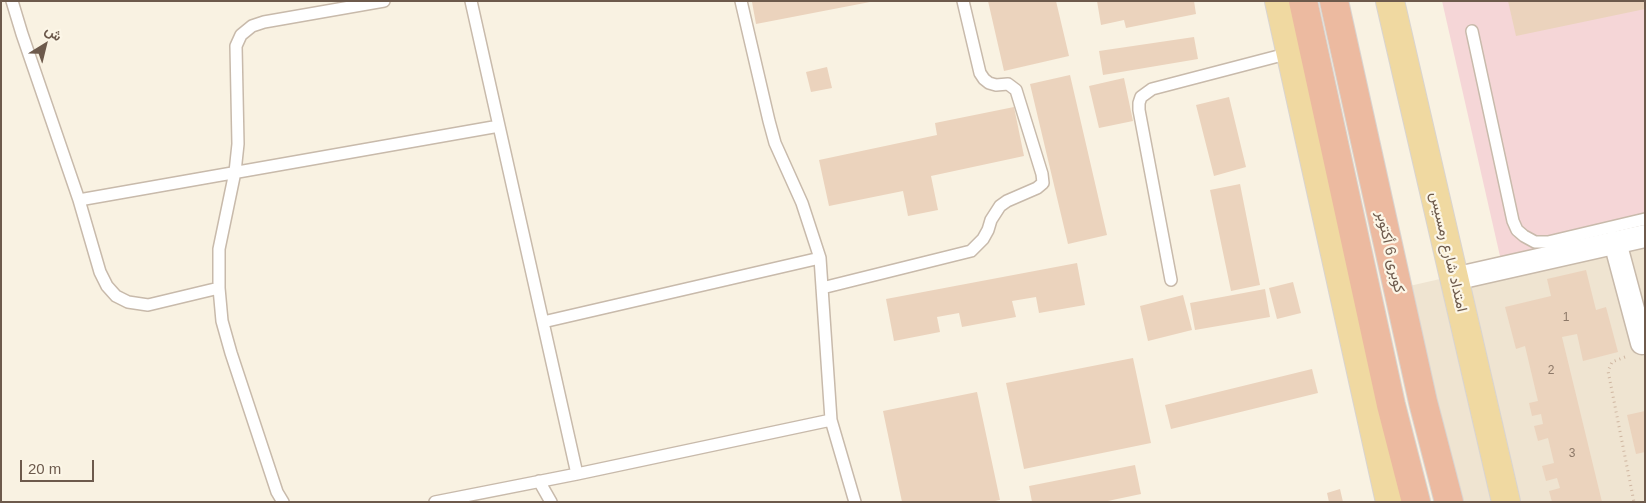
<!DOCTYPE html>
<html>
<head>
<meta charset="utf-8">
<style>
  body { margin:0 }
  #map { position:relative; width:1646px; height:503px; overflow:hidden; background:#f9f2e2; font-family:Helvetica,Vazirmatn,sans-serif }
  canvas { display:block }
  .frame { position:absolute; inset:0; border:2px solid #6d5a4c; pointer-events:none }
  .north { position:absolute; left:20px; top:20px; width:50px; height:50px; -webkit-text-stroke:4px #fcf6e7; paint-order:stroke; rotate:36deg; font-size:14px; font-weight:700; line-height:20px; text-align:center; color:#6d5a4c }
  .north::after { content:''; display:block; margin:auto; width:18px; height:22px; background:#6d5a4c; clip-path:polygon(50% 0,100% 100%,50% 72%,0 100%) }
  .scale { position:absolute; left:20px; top:460px; width:74px; height:22px; box-sizing:border-box; border:2px solid #6d5a4c; border-top:0; padding-left:6px; font-size:15px; line-height:18px; white-space:nowrap; color:#6d5a4c; -webkit-text-stroke:4px #fcf6e7; paint-order:stroke }
</style>
</head>
<body>
<div id="map">
<canvas width="1646" height="503"></canvas>
<div class="frame"></div>
<div class="north">ش</div>
<div class="scale">20 m</div>
</div>
<script>
const ctx = document.querySelector('canvas').getContext('2d');
ctx.lineJoin = 'round';
function fillPath(path, color) { ctx.fillStyle = color; ctx.fill(path, 'evenodd'); }
const poly = rows => new Path2D(rows.map(r => 'M' + r).join(''));
function strokePath(path, color, width, dash) { ctx.strokeStyle = color; ctx.lineWidth = width; ctx.lineCap = dash ? 'butt' : 'round'; ctx.setLineDash(dash || []); ctx.stroke(path); }
function drawText(font, color, halo, rows, align = 'center') {
  ctx.font = font + ' Helvetica,Vazirmatn,sans-serif'; ctx.lineWidth = 4.5; ctx.setLineDash([]); ctx.textBaseline = 'middle'; ctx.strokeStyle = halo; ctx.fillStyle = color; for (const [text, x, y, turn = 0] of rows) {
    ctx.save(); ctx.translate(x, y); ctx.rotate((+turn || 0) * Math.PI / 180); ctx.textAlign = isNaN(turn) ? turn : align; if (halo) ctx.strokeText(text, 0, 0); ctx.fillText(text, 0, 0); ctx.restore();
  }
}
fillPath(poly([
  [1645,232,1645,502,1443,502,1392,290]
]), '#efe4d1');
fillPath(poly([
  [1442,1,1645,1,1645,232,1502,265]
]), '#f5d6d7');
fillPath(poly([
  [755,1,869,1,870,2,756,24,752,2],
  [988,1,1056,1,1069,56,1004,71],
  [1097,1,1194,1,1196,14,1126,28,1124,20,1101,25],
  [1508,1,1645,1,1645,9,1516,36],
  [1194,37,1198,59,1103,75,1099,51],
  [827,67,832,88,811,92,806,72],
  [1070,75,1107,235,1068,244,1030,84],
  [1124,78,1133,121,1099,128,1089,86],
  [1229,97,1246,167,1214,176,1196,105],
  [1014,107,1024,156,931,176,938,210,908,216,903,191,829,206,819,160,937,135,935,123],
  [1240,184,1260,285,1231,291,1210,190],
  [1077,263,1085,305,1039,313,1036,297,1012,301,1016,317,962,327,959,313,937,317,940,332,894,341,886,299],
  [1586,270,1596,310,1606,307,1618,352,1583,361,1577,334,1562,337,1602,502,1552,502,1549,491,1560,488,1557,478,1546,481,1542,466,1554,463,1548,438,1538,441,1534,426,1543,424,1541,414,1532,416,1529,403,1538,401,1525,346,1516,349,1505,307,1551,296,1547,279],
  [1293,282,1301,313,1277,319,1269,288],
  [1265,289,1270,317,1195,330,1190,303],
  [1183,295,1192,330,1148,341,1140,306],
  [1133,358,1151,443,1024,469,1006,383],
  [1312,369,1318,393,1171,429,1165,405],
  [977,392,1000,500,990,502,902,502,883,411],
  [1645,411,1645,452,1636,454,1627,415],
  [1135,465,1141,494,1103,502,1032,502,1029,486],
  [1340,489,1343,502,1329,502,1327,493]
]), '#ebd3bd');
const service = poly([
  [12,1,22,34,79,200,100,272,107,286,116,296,128,302,148,305,219,288],
  [471,1,577,474],
  [741,1,769,121,775,143,802,203,820,258,831,420,855,502],
  [1472,31,1513,221,1517,230,1524,236,1535,242,1548,242,1645,219],
  [79,200,499,126],
  [1171,280,1139,110,1139,103,1141,97,1152,89,1290,53],
  [822,288,971,251,983,239,988,230,991,220,1000,206,1007,201,1037,188,1043,183,1042,174,1016,90,1008,84,996,85,989,83,984,79,980,73,963,1],
  [543,322,820,258],
  [539,481,551,502],
  [283,502,277,492,231,353,222,321,219,288,219,249,235,172,238,144,236,46,241,35,252,26,264,22,384,1],
  [435,502,577,474,831,420]
]);
const minor = poly([
  [1615,242,1642,343],
  [1454,279,1645,236]
]);
const primary = poly([
  [1279,1,1390,502],
  [1390,1,1506,502]
]);
const motorway = poly([
  [1303,1,1391,405,1416,502],
  [1334,1,1423,402,1449,502]
]);
strokePath(service, '#c8baab', 14);
strokePath(minor, '#c8baab', 25);
strokePath(primary, '#d9d4d0', 30);
strokePath(motorway, '#d9d4d0', 30);
strokePath(poly([
  [1625,357,1612,362,1608,371,1634,502]
]), '#cfb6a1', 3, [1, 4]);
strokePath(service, '#fff', 11);
strokePath(minor, '#fff', 22);
strokePath(primary, '#f0d9a1', 28);
strokePath(motorway, '#ecbaa0', 28);
drawText('12px', '#8c7868', null, [
  ["1",1566,318],
  ["2",1551,371],
  ["3",1572,454]
]);
drawText('15px', '#6d5a4c', '#fcf6e7', [
  ["كوبرى 6 أكتوبر",1390,252,77],
  ["امتداد شارع رمسيس",1448,252,77]
]);
</script>
</body>
</html>
